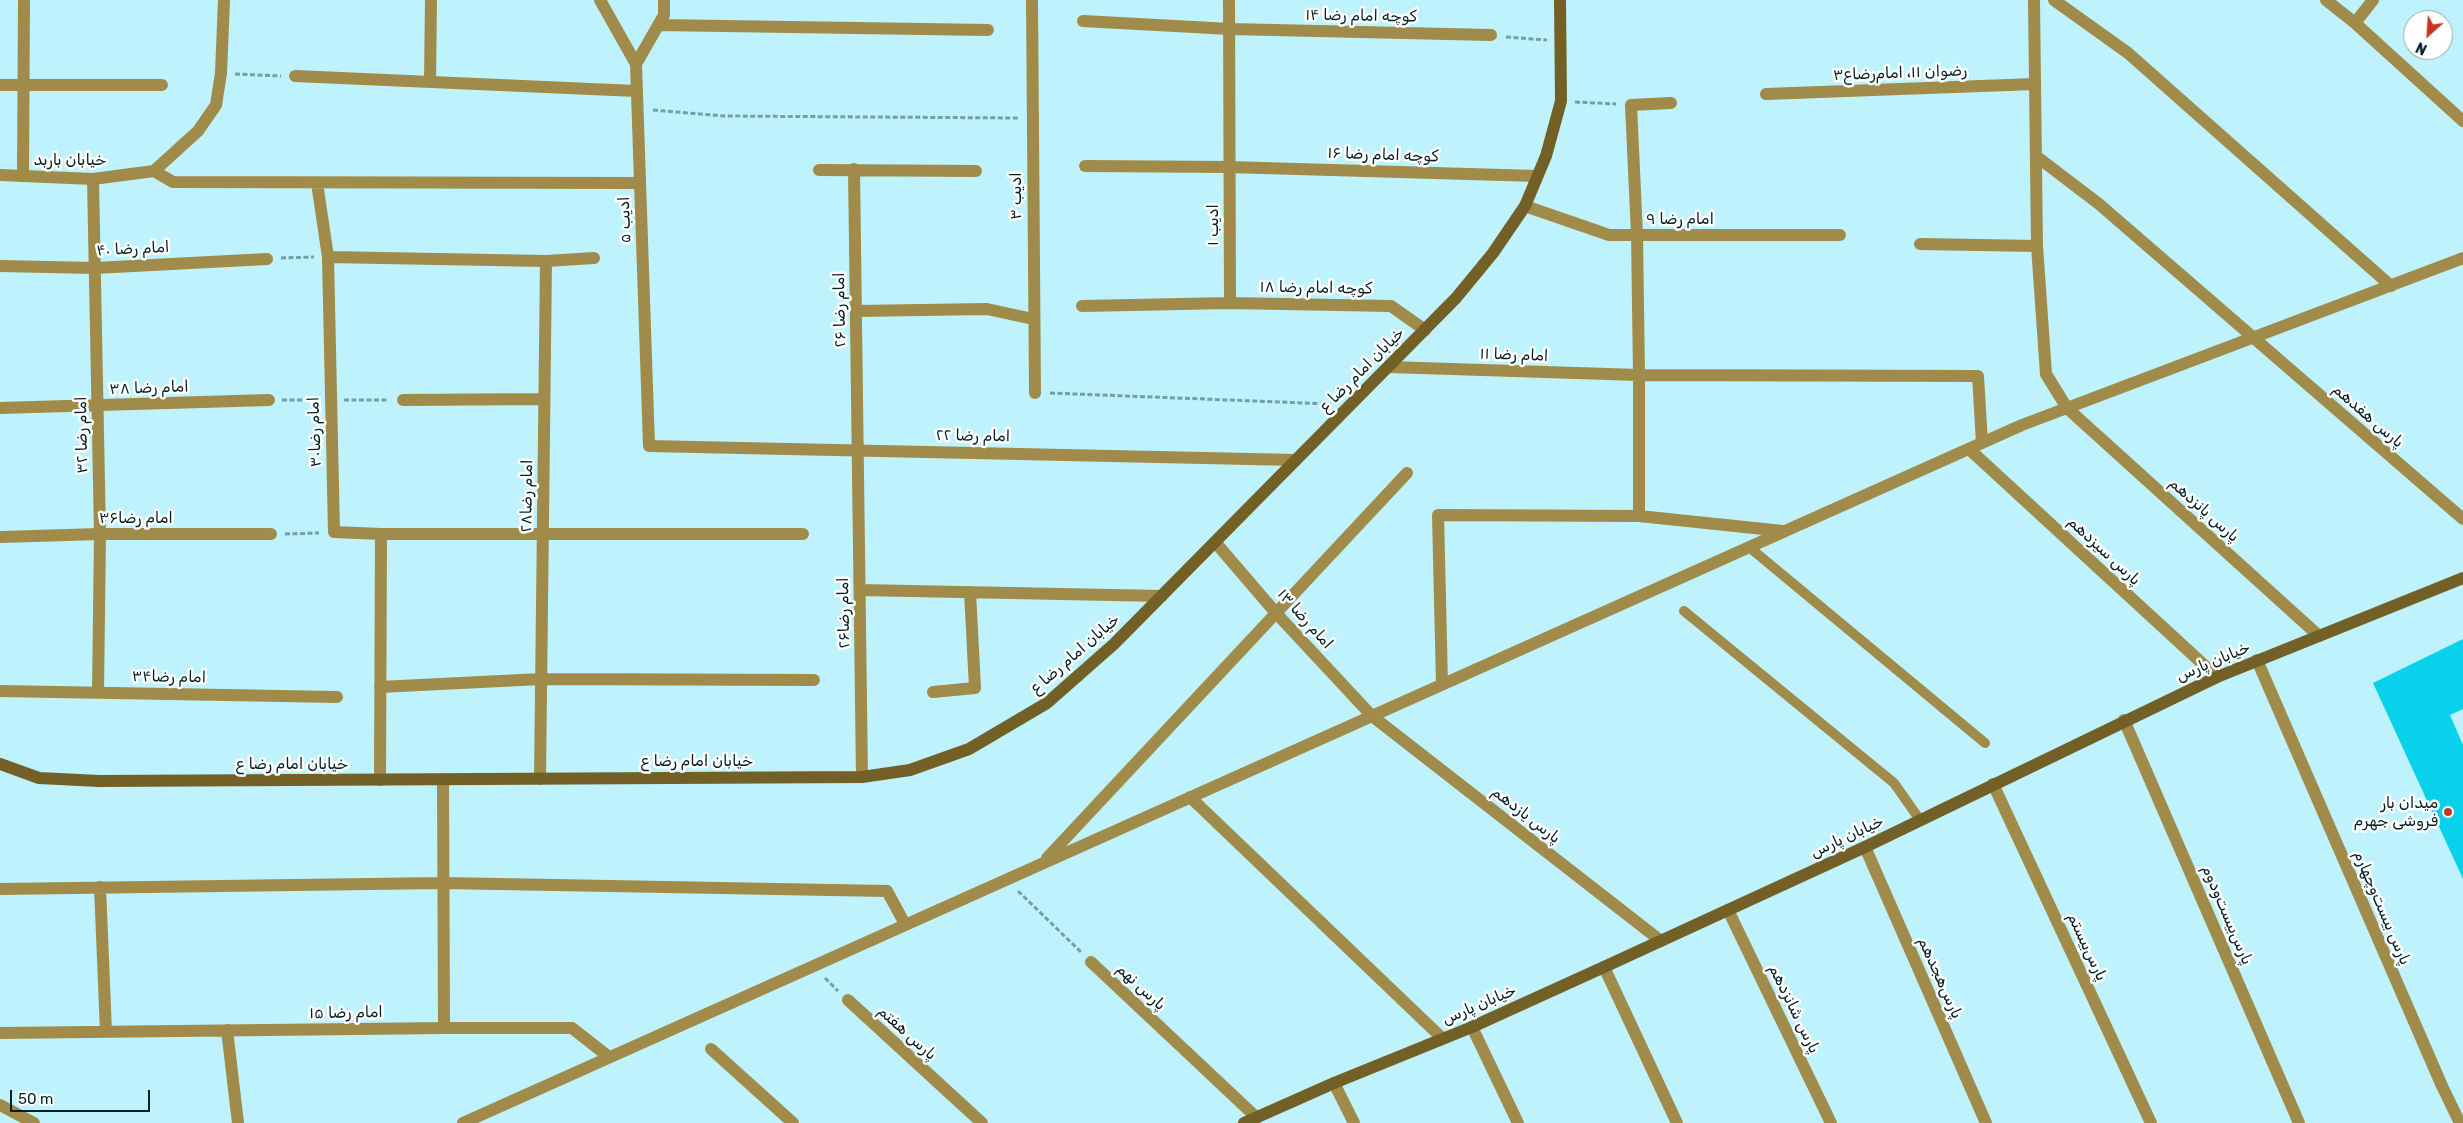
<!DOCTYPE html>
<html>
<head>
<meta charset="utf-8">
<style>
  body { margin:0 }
  #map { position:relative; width:2463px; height:1123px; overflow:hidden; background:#bef2fc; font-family:Rubik,sans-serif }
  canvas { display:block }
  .north { position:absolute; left:2403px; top:10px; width:50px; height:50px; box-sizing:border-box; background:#fff; border:1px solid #9aa6a8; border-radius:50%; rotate:206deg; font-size:14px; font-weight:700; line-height:20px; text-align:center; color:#032025 }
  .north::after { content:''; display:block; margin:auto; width:18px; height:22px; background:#c23622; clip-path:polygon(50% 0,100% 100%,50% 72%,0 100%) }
  .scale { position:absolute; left:10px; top:1090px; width:140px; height:22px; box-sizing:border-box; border:2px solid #032025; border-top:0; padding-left:6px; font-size:15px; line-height:18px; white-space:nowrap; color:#032025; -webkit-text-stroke:4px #fff; paint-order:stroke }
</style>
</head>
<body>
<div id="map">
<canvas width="2463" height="1123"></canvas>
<div class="north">N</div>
<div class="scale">50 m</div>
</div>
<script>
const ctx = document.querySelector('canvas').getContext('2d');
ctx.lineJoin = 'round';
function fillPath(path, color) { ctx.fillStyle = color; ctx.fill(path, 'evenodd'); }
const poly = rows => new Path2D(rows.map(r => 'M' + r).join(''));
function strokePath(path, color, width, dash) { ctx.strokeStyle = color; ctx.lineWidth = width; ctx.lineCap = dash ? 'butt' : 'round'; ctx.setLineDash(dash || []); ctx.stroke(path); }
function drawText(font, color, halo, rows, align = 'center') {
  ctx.font = font + ' Rubik,"Noto Sans Arabic",sans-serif'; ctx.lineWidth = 5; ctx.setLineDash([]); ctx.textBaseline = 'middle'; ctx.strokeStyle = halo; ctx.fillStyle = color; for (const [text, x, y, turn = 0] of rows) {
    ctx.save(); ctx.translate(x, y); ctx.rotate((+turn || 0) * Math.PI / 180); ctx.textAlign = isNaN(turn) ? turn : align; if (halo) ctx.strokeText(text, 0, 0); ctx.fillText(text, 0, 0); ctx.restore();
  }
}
fillPath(poly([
  [2463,639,2463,709,2450,715,2463,745,2463,879,2373,683]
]), '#08d1ec');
strokePath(poly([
  [1506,37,1547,40],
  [235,74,281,76],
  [1575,102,1616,104],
  [653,110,724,116,1019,118],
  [281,258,314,257],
  [1050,393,1331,404],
  [282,400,316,400],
  [344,400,388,400],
  [285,534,319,533],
  [1018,891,1082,953],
  [825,978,838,991]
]), '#749fa7', 3, [5, 2.5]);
strokePath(poly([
  [1749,547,1985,743],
  [1684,611,1894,783,1920,820]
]), '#a08b4a', 10);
strokePath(poly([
  [600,0,636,64],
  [664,0,664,15,636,64,649,446,1296,460],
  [1032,0,1035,393],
  [2034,0,2037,246,2046,374,2067,408,2319,636],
  [2054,0,2128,53,2391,286],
  [2326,0,2355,23,2463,121],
  [1083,21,1230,29,1491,35],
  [2355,23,2373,0],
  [658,25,988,30],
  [295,76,636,91],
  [430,82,431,0],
  [0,85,162,85],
  [1766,94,2035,84],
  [1671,103,1631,105,1637,235,1639,375,1978,376,1982,443],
  [2036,156,2099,204,2463,519],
  [1085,166,1229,167,1537,176],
  [854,169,862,777],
  [819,170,976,171],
  [154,171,173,182,640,183],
  [23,176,24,0],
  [93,179,100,534,98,692],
  [317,183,328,257],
  [1525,206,1609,235,1840,235],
  [1920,244,2037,246],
  [0,266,95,268,267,259],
  [1230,303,1391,306,1425,330],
  [1082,306,1230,303,1229,0],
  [856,311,987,309,1033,319],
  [1389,367,1639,375,1639,516,1438,515,1442,684],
  [403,400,544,399],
  [0,408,269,400],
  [1969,449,2217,677],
  [1639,516,1783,531],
  [381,534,803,534],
  [0,537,100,534,271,534],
  [1215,542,1276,613,1372,716,1661,941],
  [860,590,1162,596],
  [2257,660,2442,1086,2460,1123],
  [380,687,541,679,814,680],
  [0,691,337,697],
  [933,692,975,688,970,592],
  [2124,720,2299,1123],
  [540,779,546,261,594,258],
  [380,780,381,534,334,532,328,257,546,261],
  [1993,784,2151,1123],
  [1190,797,1442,1038],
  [1865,847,1986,1123],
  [1047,858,1407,473],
  [100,887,106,1032],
  [0,889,443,883,887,891,905,924],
  [1728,910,1831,1123],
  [1091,962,1256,1117],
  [1604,967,1677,1123],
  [848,1000,982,1123],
  [1472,1027,1518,1123],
  [444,1028,572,1028,609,1057],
  [227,1030,238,1123],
  [0,1033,444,1028,443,780],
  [711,1049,793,1123],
  [1334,1083,1354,1123],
  [0,1105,34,1123],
  [463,1123,2022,425,2463,258]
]), '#a08b4a', 12);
strokePath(poly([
  [0,175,93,179,154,171,198,131,216,105,221,73,224,0]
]), '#a08b4a', 12);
strokePath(poly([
  [0,764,39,778,99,781,862,777,910,770,969,749,1047,703,1114,644,1456,298,1493,253,1525,206,1546,156,1561,101,1560,0],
  [1244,1123,1334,1083,1472,1027,1604,967,1865,847,2217,677,2463,578]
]), '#736026', 12);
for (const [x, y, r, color] of [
  [2448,812,5,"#c23622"]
]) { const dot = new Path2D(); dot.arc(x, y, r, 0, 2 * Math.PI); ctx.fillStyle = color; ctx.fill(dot); strokePath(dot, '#fff', 2); }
drawText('16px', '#032025', '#fff', [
  ["کوچه امام رضا ۱۴",1361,16,1],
  ["رضوان ۱۱، امام‌رضا‌ع‌۳",1900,73,-2],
  ["کوچه امام رضا ۱۶",1383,155,2],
  ["خیابان باربد",70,160],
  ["ادیب ۳",1016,196,-90],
  ["امام رضا ۹",1680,219],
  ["ادیب ۵",625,220,-92],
  ["ادیب ۱",1213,225,-90],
  ["امام رضا ۴۰",133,249,-3],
  ["کوچه امام رضا ۱۸",1316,288,1],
  ["امام رضا ۲۶",840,310,-91],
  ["امام رضا ۱۱",1514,355,2],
  ["خیابان امام رضا ع",1362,370,-45],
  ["امام رضا ۳۸",149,388,-2],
  ["پارس‌ هفدهم",2368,416,41],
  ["امام رضا۳۰",315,432,-92],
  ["امام رضا ۳۲",82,435,-91],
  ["امام رضا ۲۲",973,436,1],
  ["امام رضا۲۸",527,496,-89],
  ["پارس‌ پانزدهم",2204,510,42],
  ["امام رضا۳۶",136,518],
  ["پارس‌ سیزدهم",2104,551,43],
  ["امام رضا۲۶",844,613,-91],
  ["امام رضا ۱۳",1305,619,48],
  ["خیابان امام رضا ع",1075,654,-41],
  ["خیابان پارس",2213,662,-23],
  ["امام رضا۳۴",169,677,1],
  ["خیابان امام رضا ع",697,761],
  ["خیابان امام رضا ع",292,764],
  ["پارس‌‌ یازدهم",1526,815,38],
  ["خیابان پارس",1847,837,-25],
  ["پارس بیست‌وچهارم",2382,908,67],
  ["پارس‌بیست‌و‌دوم",2227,915,67],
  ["پارس‌بیستم",2087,947,65],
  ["پارس‌‌هجدهم",1940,978,66],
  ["پارس‌‌ نهم",1141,987,43],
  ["خیابان پارس",1479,1005,-23],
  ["پارس‌‌ شانزدهم",1794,1009,64],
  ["۱۵ امام رضا",346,1013,-1],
  ["پارس‌‌ هفتم",907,1033,42]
]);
drawText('16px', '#032025', '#fff', [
  ["میدان بار",2438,803],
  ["فروشی جهرم",2438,821]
], 'right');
</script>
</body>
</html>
